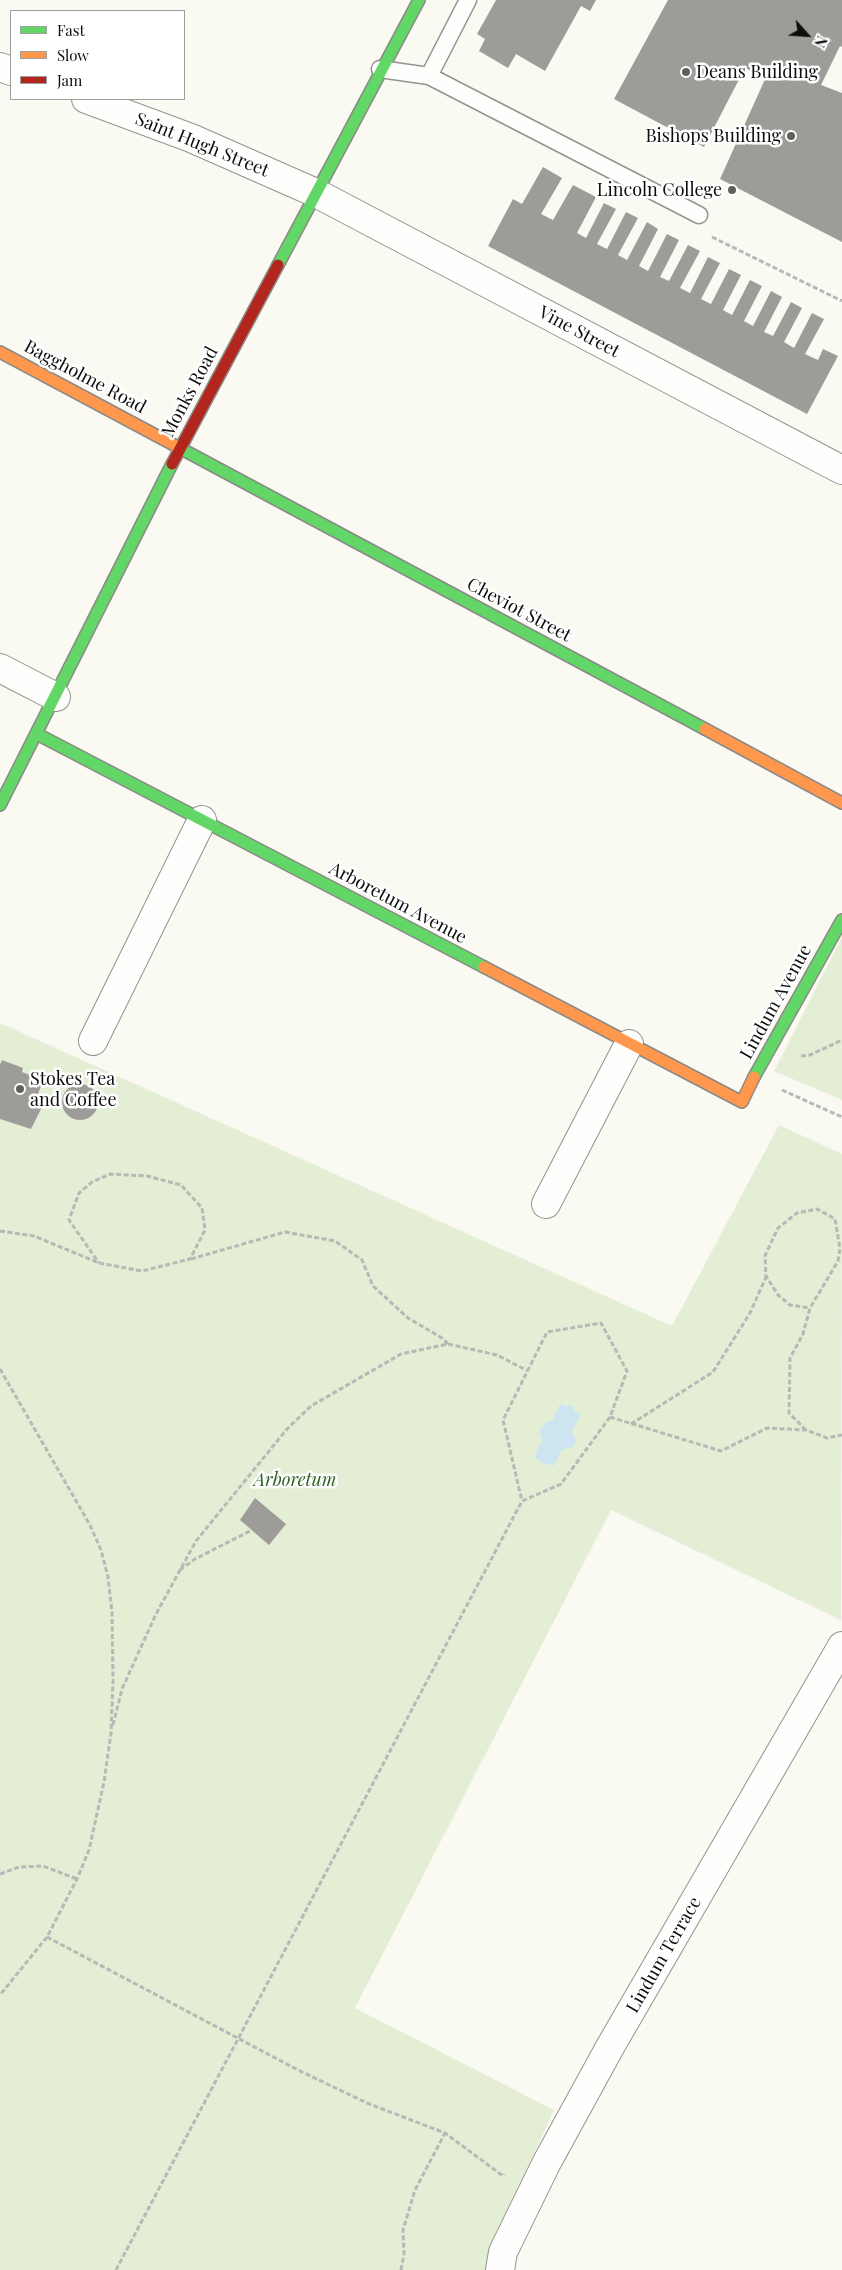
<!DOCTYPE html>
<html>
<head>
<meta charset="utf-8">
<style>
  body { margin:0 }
  #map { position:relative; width:842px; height:2270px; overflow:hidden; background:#faf9f2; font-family:"Playfair Display",serif }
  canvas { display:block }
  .legend { position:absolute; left:10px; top:10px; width:175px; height:90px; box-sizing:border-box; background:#fff; border:1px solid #9e9e9e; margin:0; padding:6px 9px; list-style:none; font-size:15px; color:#0d0d0d }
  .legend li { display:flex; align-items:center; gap:10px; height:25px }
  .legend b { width:25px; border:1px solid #9e9e9e }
  .north { position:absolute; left:782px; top:10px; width:50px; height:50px; -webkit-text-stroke:4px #fff; paint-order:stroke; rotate:116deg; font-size:14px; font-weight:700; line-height:20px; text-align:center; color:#0d0d0d }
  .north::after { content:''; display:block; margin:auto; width:18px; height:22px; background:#0d0d0d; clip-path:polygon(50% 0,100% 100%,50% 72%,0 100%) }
</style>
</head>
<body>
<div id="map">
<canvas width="842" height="2270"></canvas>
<ul class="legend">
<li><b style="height:6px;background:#63d668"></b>Fast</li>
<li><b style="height:6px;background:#ff974d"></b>Slow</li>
<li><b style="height:6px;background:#b3261e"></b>Jam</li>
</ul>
<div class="north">N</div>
</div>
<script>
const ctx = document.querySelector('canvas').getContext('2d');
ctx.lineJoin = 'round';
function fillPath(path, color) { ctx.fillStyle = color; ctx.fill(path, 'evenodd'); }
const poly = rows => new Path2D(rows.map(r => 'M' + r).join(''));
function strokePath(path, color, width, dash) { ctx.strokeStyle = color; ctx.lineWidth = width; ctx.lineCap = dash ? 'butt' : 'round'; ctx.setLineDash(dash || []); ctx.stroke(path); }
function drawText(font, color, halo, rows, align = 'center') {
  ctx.font = font + ' "Playfair Display",serif'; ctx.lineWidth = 5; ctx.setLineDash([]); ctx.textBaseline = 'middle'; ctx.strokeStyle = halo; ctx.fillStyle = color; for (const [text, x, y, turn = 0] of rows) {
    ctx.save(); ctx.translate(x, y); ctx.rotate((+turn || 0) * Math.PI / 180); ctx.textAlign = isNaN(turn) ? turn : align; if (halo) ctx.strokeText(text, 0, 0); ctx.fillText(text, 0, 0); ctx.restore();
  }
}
fillPath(poly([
  [842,937,842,1100,774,1071],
  [0,1023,672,1326,779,1125,842,1154,841,1620,611,1510,355,2008,554,2110,490,2250,487,2270,0,2270]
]), '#e3eed4');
fillPath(poly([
  [560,1404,566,1407,568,1405,573,1406,574,1411,581,1414,572,1431,576,1441,573,1447,562,1450,554,1466,547,1463,544,1465,540,1460,534,1457,542,1440,539,1431,546,1422,552,1421]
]), '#cce5f1');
fillPath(poly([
  [496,0,596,0,590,11,581,6,545,71,516,54,508,68,479,51,485,39,477,34],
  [668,0,842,0,842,47,840,46,821,85,842,93,842,242,720,179,766,77,745,68,704,147,614,99],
  [543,167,562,178,541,214,553,220,573,185,596,197,577,233,586,238,604,203,616,209,597,244,607,249,626,212,638,218,618,255,627,260,647,222,658,229,639,266,648,271,667,234,679,240,660,277,669,281,688,245,700,251,680,288,690,293,708,257,720,263,701,299,711,304,729,269,741,275,723,310,732,315,750,280,762,286,744,321,753,326,771,291,782,297,764,332,773,336,791,302,802,308,784,342,794,348,812,313,824,319,805,354,818,360,823,349,838,356,807,414,488,246,513,199,522,204],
  [2,1060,23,1068,22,1072,43,1080,37,1097,46,1099,31,1129,0,1119,0,1065],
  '62 1102a18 18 0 1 1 36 0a18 18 0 1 1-36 0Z',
  [255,1498,286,1524,269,1545,240,1520]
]), '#9e9c98');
const lane = poly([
  [380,69,429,76,468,0],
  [429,76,699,215]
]);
const street = poly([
  [0,67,11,71],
  [86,99,191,138,316,193,842,470],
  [0,668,56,697],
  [93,1041,202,820],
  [546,1204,629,1044],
  [500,2270,503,2252,547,2162,610,2047,842,1646]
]);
const fast = poly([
  [278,265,419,0],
  [176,446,705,729],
  [37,734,484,967],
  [0,805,172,464],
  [754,1077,842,920]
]);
const slow = poly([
  [0,352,176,446],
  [705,729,842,803],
  [484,967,742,1102,754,1077]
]);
const jam = poly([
  [172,464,278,265]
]);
strokePath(lane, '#949390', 19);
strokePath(street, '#949390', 30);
strokePath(fast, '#8a8a87', 14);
strokePath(slow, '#8a8a87', 14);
strokePath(jam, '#8a8a87', 14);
strokePath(poly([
  [712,237,842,301],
  [801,1056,810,1055,842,1040],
  [782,1090,842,1117],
  [0,1231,34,1236,99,1263,142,1271,190,1259,205,1230,202,1208,181,1185,147,1176,110,1174,92,1182,79,1193,69,1220,99,1263],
  [191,1259,285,1232,335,1241,362,1260,373,1286,408,1318,442,1338,448,1344],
  [0,1369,90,1525,101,1550,108,1577,112,1612,113,1681,111,1733,104,1782,89,1850,77,1879,47,1937,0,1995],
  [610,1417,721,1451,767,1428,806,1430,827,1438,842,1435],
  [631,1424,713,1372,750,1313,766,1277],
  [806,1430,789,1413,790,1358,803,1334,810,1308,838,1261,840,1249,835,1219,817,1209,797,1213,778,1228,765,1256,766,1276,778,1295,790,1305,810,1308],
  [180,1570,195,1559,252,1530],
  [113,1725,122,1689,156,1614,196,1541,287,1429,311,1406,401,1354,448,1344,497,1355,528,1371],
  [0,1874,19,1867,43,1866,77,1879],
  [47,1937,298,2070,367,2103,445,2133,503,2176,504,2174],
  [116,2270,522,1501,561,1484,610,1417,627,1371,601,1323,547,1332,503,1420,522,1501],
  [401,2270,404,2254,403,2230,415,2190,445,2133]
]), '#b8b8b6', 3, [5, 2.5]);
strokePath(lane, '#fefefd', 16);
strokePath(street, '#fefefd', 28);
strokePath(fast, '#63d668', 11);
strokePath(slow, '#ff974d', 11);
strokePath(jam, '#b3261e', 11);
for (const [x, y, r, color] of [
  [686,72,5,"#60605d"],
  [791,136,5,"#60605d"],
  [732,190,5,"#60605d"],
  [20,1089,5,"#60605d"]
]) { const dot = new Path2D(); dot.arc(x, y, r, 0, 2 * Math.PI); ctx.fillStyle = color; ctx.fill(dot); strokePath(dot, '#fff', 2); }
drawText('18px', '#0d0d0d', '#fff', [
  ["Deans Building",696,72],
  ["Bishops Building",781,136,"right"],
  ["Lincoln College",722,190,"right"],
  ["Stokes Tea",30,1079],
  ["and Coffee",30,1100]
], 'left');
drawText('18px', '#0d0d0d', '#fff', [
  ["Saint Hugh Street",202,145,22],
  ["Vine Street",579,332,28],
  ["Baggholme Road",85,377,28],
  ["Monks Road",190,392,-62],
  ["Cheviot Street",519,610,28],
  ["Arboretum Avenue",398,903,28],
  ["Lindum Avenue",776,1002,-61],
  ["Lindum Terrace",664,1955,-60]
]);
drawText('italic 18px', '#306023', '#fff', [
  ["Arboretum",295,1480]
]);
</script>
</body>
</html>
